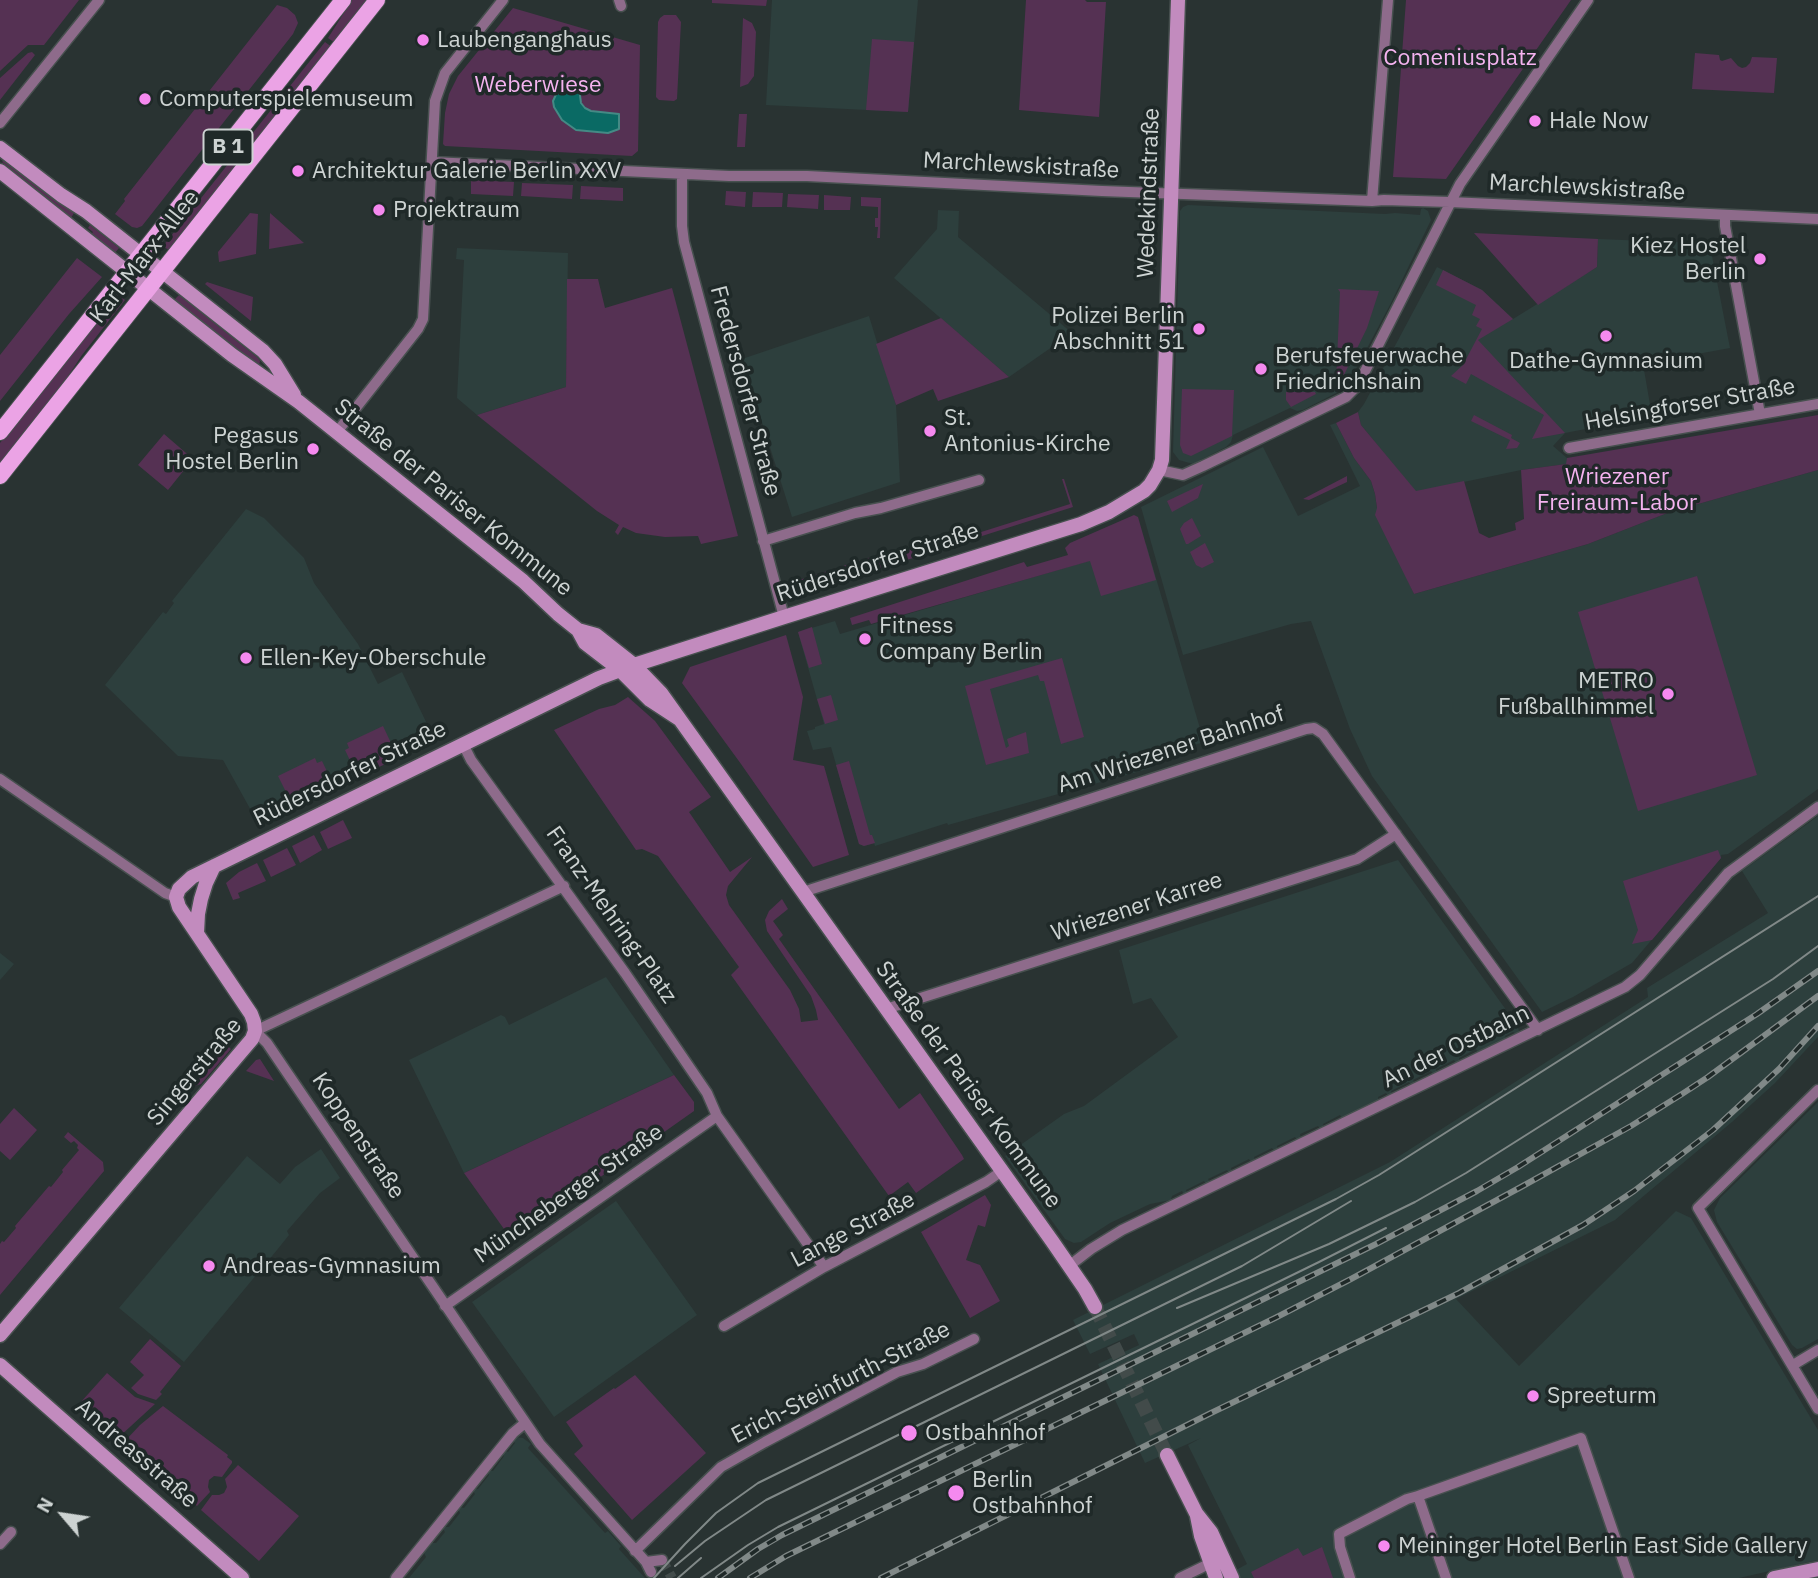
<!DOCTYPE html>
<html>
<head>
<meta charset="utf-8">
<style>
  body { margin:0 }
  #map { position:relative; width:1818px; height:1578px; overflow:hidden; background:#293332; font-family:"IBM Plex Sans",sans-serif }
  canvas { display:block }
  .north { position:absolute; left:28px; top:1480px; width:70px; height:70px; -webkit-text-stroke:5px #1f2928; paint-order:stroke; rotate:299deg; font-size:19px; font-weight:700; line-height:28px; text-align:center; color:#cdd3d2 }
  .north::after { content:''; display:block; margin:auto; width:24px; height:32px; background:#cdd3d2; clip-path:polygon(50% 0,100% 100%,50% 72%,0 100%) }
</style>
</head>
<body>
<div id="map">
<canvas width="1818" height="1578"></canvas>
<div class="north">N</div>
</div>
<script>
const ctx = document.querySelector('canvas').getContext('2d');
ctx.lineJoin = 'round';
function fillPath(path, color) { ctx.fillStyle = color; ctx.fill(path, 'evenodd'); }
const poly = rows => new Path2D(rows.map(r => 'M' + r).join(''));
function strokePath(path, color, width, dash) { ctx.strokeStyle = color; ctx.lineWidth = width; ctx.lineCap = dash ? 'butt' : 'round'; ctx.setLineDash(dash || []); ctx.stroke(path); }
function drawText(font, color, halo, rows, align = 'center') {
  ctx.font = font + ' "IBM Plex Sans",sans-serif'; ctx.lineWidth = 7; ctx.setLineDash([]); ctx.textBaseline = 'middle'; ctx.strokeStyle = halo; ctx.fillStyle = color; for (const [text, x, y, turn = 0] of rows) {
    ctx.save(); ctx.translate(x, y); ctx.rotate((+turn || 0) * Math.PI / 180); ctx.textAlign = isNaN(turn) ? turn : align; if (halo) ctx.strokeText(text, 0, 0); ctx.fillText(text, 0, 0); ctx.restore();
  }
}
fillPath(poly([
  [772,0,918,0,908,112,766,105],
  [1188,205,1385,214,1395,213,1420,215,1421,209,1423,208,1428,211,1431,220,1391,303,1346,388,1303,410,1297,411,1290,408,1233,435,1231,442,1226,447,1193,464,1179,460,1173,452,1180,211,1183,207],
  [938,210,959,211,958,237,1072,333,1009,377,894,278,937,229],
  [1598,239,1698,243,1712,256,1730,348,1643,364,1652,416,1565,433,1553,446,1567,458,1567,464,1521,470,1416,492,1361,425,1358,412,1364,404,1437,267,1482,290,1513,319,1597,267],
  [457,248,568,253,566,387,477,415,457,398,464,260,456,259],
  [869,316,896,405,900,482,792,517,742,359],
  [1336,423,1354,458,1371,481,1375,494,1377,508,1414,594,1588,544,1670,512,1818,470,1818,789,1728,854,1721,855,1721,858,1632,963,1573,997,1542,1012,1372,776,1350,729,1311,621,1291,624,1183,655,1141,507,1263,447,1298,516,1360,486,1330,425],
  [246,509,264,518,304,558,314,583,358,644,378,684,402,672,429,728,424,731,429,741,273,822,264,808,253,814,223,760,178,756,105,685,163,612,166,614,174,603,172,601],
  [1146,544,1204,742,1148,759,1151,768,948,825,947,823,875,846,874,843,864,846,859,844,831,747,813,750,807,731,815,729,815,727,824,724,798,632,835,621,840,634],
  [1818,816,1818,1037,1775,1083,1732,1122,1615,1220,1456,1299,1519,1366,1676,1211,1691,1218,1818,1430,1818,1560,1739,1578,1239,1578,1236,1570,1247,1564,1188,1445,1201,1438,1145,1463,1098,1364,1139,1345,1134,1334,1090,1354,1073,1320,1390,1162,1648,997,1647,988,1768,913,1742,871],
  [1398,860,1517,1025,1519,1031,1516,1034,1513,1032,1505,1036,1506,1039,1478,1053,1476,1049,1459,1058,1460,1062,1456,1063,1454,1060,1436,1069,1437,1073,1433,1074,1431,1071,1413,1080,1415,1083,1411,1085,1409,1082,1391,1091,1392,1094,1388,1096,1386,1093,1378,1097,1379,1101,1342,1118,1340,1115,1323,1124,1324,1127,1320,1129,1318,1126,1300,1134,1301,1138,1297,1140,1295,1137,1277,1146,1278,1149,1274,1151,1272,1148,1254,1157,1255,1160,1251,1162,1249,1159,1231,1168,1232,1171,1229,1173,1227,1170,1208,1179,1210,1182,1206,1184,1204,1181,1186,1190,1187,1193,1184,1195,1182,1191,1172,1196,1171,1200,1150,1204,1110,1223,1081,1242,1074,1243,1065,1239,1005,1156,1064,1114,1084,1106,1178,1037,1151,998,1133,1004,1119,950],
  [0,953,14,964,0,980],
  [606,977,674,1075,464,1173,409,1060,501,1015,505,1017,509,1025],
  [1818,1102,1818,1339,1802,1348,1797,1349,1792,1345,1717,1222,1714,1210,1720,1198],
  [321,1149,340,1178,320,1193,287,1231,289,1235,277,1250,184,1362,119,1308,247,1156,280,1184,295,1167],
  [616,1201,697,1315,554,1417,472,1302],
  [516,1437,523,1438,531,1444,528,1448,605,1533,608,1531,621,1546,619,1549,645,1578,409,1578,426,1557,424,1553,432,1543,436,1543,445,1532,443,1529,444,1527,449,1527,460,1513,458,1509,460,1507,464,1508,475,1494,473,1491,474,1489,478,1489,489,1475,487,1472,489,1470,493,1471,504,1456,502,1454,505,1450,508,1452,515,1443,513,1441]
]), '#2d3f3d');
fillPath(poly([
  [0,0,79,0,44,45,28,45,0,71],
  [352,0,369,0,335,43,328,38],
  [712,0,767,0,766,6,712,3],
  [1026,0,1085,0,1087,2,1106,2,1099,117,1019,110],
  [1406,0,1571,0,1446,179,1393,177],
  [277,5,287,8,295,15,298,23,293,34,142,226,137,228,132,227,115,214,125,201,124,199],
  [513,8,640,45,638,151,632,156,445,146,443,144,445,113,449,94,458,76],
  [664,15,676,15,681,22,677,99,674,101,659,100,656,97,658,22,660,18],
  [743,18,752,23,756,32,754,76,748,84,740,87],
  [872,39,914,42,908,112,866,110],
  [325,42,332,47,170,251,163,246],
  [32,52,35,55,0,100,0,78,28,53],
  [1695,53,1719,55,1720,60,1722,61,1731,58,1738,66,1742,68,1746,67,1750,63,1752,57,1777,58,1774,93,1692,89],
  [739,114,747,114,745,147,737,147],
  [5,159,56,201,63,204,74,213,71,218,2,162],
  [471,180,514,182,513,196,471,194],
  [522,183,573,185,572,199,521,196],
  [581,186,623,188,623,201,580,199],
  [726,191,746,192,745,207,725,205],
  [753,192,783,193,782,207,752,207],
  [788,194,819,195,818,209,787,207],
  [824,195,851,197,850,210,824,210],
  [861,197,881,198,880,238,877,238,878,227,875,227,875,218,878,218,878,207,861,206],
  [250,213,258,214,256,254,219,262,218,252],
  [270,213,304,243,269,249],
  [90,225,119,248,114,254,91,235,93,232,88,228],
  [1474,233,1598,239,1597,267,1538,305],
  [77,258,102,277,69,314,0,401,0,355],
  [1443,270,1482,290,1513,319,1478,340,1565,433,1532,439,1544,415,1471,374,1466,384,1451,376,1463,365,1482,329,1476,326,1480,319,1472,315,1476,305,1436,285],
  [567,279,598,279,605,308,672,288,738,536,701,544,698,536,665,537,636,533,623,527,618,535,615,532,619,525,597,511,477,415,566,387],
  [207,282,253,297,251,321,205,284],
  [1338,289,1379,291,1367,328,1342,379,1336,383,1340,292],
  [118,294,125,300,82,355,59,390,0,465,0,443],
  [179,295,258,358,260,361,259,365,256,365,174,300],
  [941,318,1009,377,938,401,933,389,896,405,876,344],
  [1182,389,1234,390,1232,436,1191,456,1183,453,1180,445],
  [1286,392,1315,392,1316,394,1291,407,1286,400],
  [1358,412,1361,425,1416,491,1464,481,1479,533,1489,538,1516,530,1515,523,1524,519,1521,470,1566,464,1567,458,1818,415,1818,470,1670,512,1588,544,1414,594,1375,515,1377,508,1375,494,1371,481,1354,458,1336,423],
  [1474,415,1512,435,1511,438,1520,443,1517,448,1506,449,1510,440,1471,421],
  [164,434,193,459,168,490,138,465],
  [1347,476,1347,482,1309,500,1303,499],
  [1062,479,1064,479,1073,507,797,595,793,582,884,553,886,557,976,529,978,533,1070,504],
  [1203,484,1198,498,1172,512,1167,501],
  [1134,515,1138,517,1156,580,1101,596,1090,561,871,624,869,620,852,625,850,618,1024,562,1027,567,1068,555,1065,548,1070,543],
  [1192,518,1201,536,1188,544,1186,544,1180,529,1184,523],
  [1205,543,1214,562,1202,568,1196,565,1190,552],
  [1697,576,1757,775,1638,811,1578,612],
  [812,627,822,664,809,668,798,632],
  [786,635,803,697,793,760,824,766,849,855,813,867,741,764,682,683,690,667],
  [1062,658,1084,737,1061,744,1044,681,1040,681,1038,675,990,689,1006,748,1009,746,1007,739,1026,732,1029,753,986,765,965,686],
  [831,695,838,720,825,724,817,699],
  [628,697,655,721,711,797,689,812,730,872,752,857,728,886,726,895,729,905,790,990,799,1009,801,1022,818,1020,816,1010,811,996,767,931,765,920,769,911,782,899,788,909,773,921,783,935,779,939,899,1109,920,1093,962,1155,964,1159,916,1193,908,1182,889,1196,731,975,739,967,658,856,642,849,636,850,554,730,599,709,615,705],
  [383,726,398,758,358,777,345,750,349,748,347,743],
  [315,758,317,763,322,761,335,788,294,808,278,776],
  [849,761,870,835,872,835,875,843,864,846,859,844,836,765],
  [343,820,352,838,328,849,320,832],
  [314,835,322,850,300,863,292,846],
  [287,848,296,865,271,877,263,860],
  [1718,850,1721,858,1652,940,1632,944,1638,930,1623,881],
  [257,863,266,881,238,893,240,898,233,900,226,883,239,872],
  [224,1043,231,1049,201,1084,195,1086,189,1083],
  [260,1059,274,1081,246,1071,256,1060],
  [674,1075,694,1102,694,1111,514,1238,509,1236,464,1173],
  [14,1108,37,1130,10,1160,0,1151,0,1124],
  [68,1132,103,1162,104,1171,0,1295,0,1244,2,1241,4,1242,16,1228,15,1226,49,1186,51,1187,63,1172,62,1170,79,1150,77,1148,78,1145,74,1141,71,1143,64,1137],
  [985,1195,991,1205,985,1227,978,1225,966,1260,980,1265,1000,1301,970,1318,921,1232],
  [150,1339,181,1366,160,1392,162,1394,156,1400,138,1394,131,1388,144,1375,130,1362],
  [107,1373,135,1397,155,1404,119,1437,80,1403],
  [635,1375,706,1453,632,1520,574,1454,583,1446,566,1422,614,1388,615,1389],
  [163,1406,228,1455,227,1457,232,1461,232,1463,222,1477,214,1476,209,1480,208,1487,210,1492,197,1506,124,1442,140,1425],
  [238,1465,299,1516,259,1561,201,1510,212,1495,219,1495,224,1493,227,1487,225,1479],
  [1322,1547,1333,1578,1254,1578,1251,1572,1298,1548,1303,1556]
]), '#553153');
const water = poly([
  [566,83,575,84,579,88,581,103,585,108,591,111,619,114,619,129,608,133,576,130,562,120,554,107,553,101,559,88,566,83]
]);
fillPath(water, '#0a6a64');
strokePath(water, '#448a85', 2);
strokePath(poly([
  [662,1560,672,1578]
]), '#424b4a', 10, [10, 5]);
strokePath(poly([
  [1095,1307,1167,1455]
]), '#424b4a', 14, [14, 7]);
const street = poly([
  [619,0,621,6],
  [0,123,99,0],
  [432,162,729,176,807,176,1102,191,1372,201,1384,200,1450,202,1818,219],
  [682,174,682,226,684,242,784,617],
  [1372,201,1388,0],
  [1725,215,1725,226,1760,414],
  [337,432,407,343,418,329,423,319,435,101,445,73,503,0],
  [1569,448,1818,404],
  [1159,470,1183,475,1203,466,1346,397,1354,389,1360,381,1460,184,1588,0],
  [763,541,855,513,881,508,979,480],
  [463,744,471,760,625,973,707,1093,717,1116,824,1267],
  [0,779,165,893,176,897],
  [564,886,255,1031,267,1043,288,1074,540,1444,646,1562,651,1572],
  [803,892,1306,729,1314,728,1323,734,1538,1030],
  [886,1009,1357,859,1396,834],
  [1818,1090,1698,1208,1818,1409],
  [1069,1266,1091,1249,1122,1230,1625,987,1640,975,1728,873,1818,807],
  [445,1306,717,1116],
  [724,1326,824,1267,986,1182,1002,1171],
  [1793,1365,1818,1350],
  [0,1544,11,1532],
  [635,1551,721,1467,765,1442,897,1372,923,1364,974,1339],
  [646,1562,662,1560],
  [396,1578,513,1433,525,1423],
  [1180,1578,1217,1560],
  [1350,1578,1340,1547,1339,1534,1407,1499,1418,1496],
  [1446,1578,1418,1496,1581,1438,1629,1578]
]);
const secondary = poly([
  [0,148,61,195,86,211,263,351,275,364,294,395],
  [0,171,232,355,299,402,523,581,558,614,578,630,585,643,620,670,650,700,679,719],
  [578,630,596,635,634,665,661,693,1052,1241,1085,1289,1095,1307],
  [197,933,198,914,201,899,206,883,214,866],
  [0,1335,252,1039,255,1031,254,1022,251,1014,179,907,176,897,179,889,192,877,599,678,634,665,784,617,1081,524,1109,512,1144,491,1150,485,1159,470,1162,460,1178,0],
  [0,1365,242,1578],
  [1167,1455,1196,1513,1211,1532,1232,1578],
  [1197,1516,1201,1536,1216,1578],
  [1774,1578,1818,1569]
]);
const primary = poly([
  [0,432,343,0],
  [0,476,377,0]
]);
strokePath(street, '#47504f', 13);
strokePath(secondary, '#47504f', 17);
strokePath(primary, '#47504f', 18);
strokePath(street, '#8e6b8b', 10);
strokePath(secondary, '#c28bbe', 14);
strokePath(primary, '#eba3e5', 16);
strokePath(poly([
  [1177,1308,1329,1244,1415,1202,1466,1173,1773,979,1818,946],
  [675,1566,705,1541,766,1500,1242,1266,1351,1201],
  [654,1578,685,1544,716,1513,758,1483,1336,1199,1379,1175,1818,896],
  [678,1578,701,1558],
  [701,1578,748,1545,778,1527,1319,1262,1386,1228]
]), '#818988', 2);
const rail = poly([
  [718,1578,758,1549,782,1535,1376,1244,1477,1191,1518,1167,1757,1014,1818,971],
  [750,1578,786,1556,1275,1318,1351,1279,1521,1187,1631,1126,1682,1094,1708,1077,1818,996],
  [881,1578,1211,1413,1459,1293,1583,1225,1634,1191,1713,1130,1779,1069,1818,1026]
]);
strokePath(rail, '#818988', 6);
strokePath(rail, '#1f2928', 3.5, [10]);
for (const [x, y, r, color] of [
  [423,40,7,"#f589ef"],
  [145,99,7,"#f589ef"],
  [1535,121,7,"#f589ef"],
  [298,171,7,"#f589ef"],
  [379,210,7,"#f589ef"],
  [1760,259,7,"#f589ef"],
  [1199,329,7,"#f589ef"],
  [1606,336,7,"#f589ef"],
  [1261,369,7,"#f589ef"],
  [930,431,7,"#f589ef"],
  [313,449,7,"#f589ef"],
  [865,639,7,"#f589ef"],
  [246,658,7,"#f589ef"],
  [1668,694,7,"#f589ef"],
  [209,1266,7,"#f589ef"],
  [1533,1396,7,"#f589ef"],
  [909,1433,9,"#f589ef"],
  [956,1493,9,"#f589ef"],
  [1384,1546,7,"#f589ef"]
]) { const dot = new Path2D(); dot.arc(x, y, r, 0, 2 * Math.PI); ctx.fillStyle = color; ctx.fill(dot); strokePath(dot, '#1f2928', 2.5); }
for (const [x, y, w] of [
  [228,147,49]
]) { const box = new Path2D(); box.roundRect(x - w / 2, y - 17.5, w, 35, 5); ctx.fillStyle = '#1f2928'; ctx.fill(box); strokePath(box, '#cdd3d2', 2); }
drawText('bold 21px', '#cdd3d2', null, [
  ["B 1",228,147]
]);
drawText('23px', '#cdd3d2', '#1f2928', [
  ["Laubenganghaus",437,40],
  ["Computerspielemuseum",159,99],
  ["Hale Now",1549,121],
  ["Architektur Galerie Berlin XXV",312,171],
  ["Projektraum",393,210],
  ["Kiez Hostel",1746,246,"right"],
  ["Berlin",1746,272,"right"],
  ["Polizei Berlin",1185,316,"right"],
  ["Abschnitt 51",1185,342,"right"],
  ["Berufsfeuerwache",1275,356],
  ["Friedrichshain",1275,382],
  ["Dathe-Gymnasium",1606,361,"center"],
  ["St.",944,418],
  ["Antonius-Kirche",944,444],
  ["Pegasus",299,436,"right"],
  ["Hostel Berlin",299,462,"right"],
  ["Fitness",879,626],
  ["Company Berlin",879,652],
  ["Ellen-Key-Oberschule",260,658],
  ["METRO",1654,681,"right"],
  ["Fußballhimmel",1654,707,"right"],
  ["Andreas-Gymnasium",223,1266],
  ["Spreeturm",1547,1396],
  ["Ostbahnhof",925,1433],
  ["Berlin",972,1480],
  ["Ostbahnhof",972,1506],
  ["Meininger Hotel Berlin East Side Gallery",1398,1546]
], 'left');
drawText('23px', '#f5b3f0', '#1f2928', [
  ["Comeniusplatz",1460,58],
  ["Weberwiese",538,85],
  ["Wriezener",1617,477],
  ["Freiraum-Labor",1617,503]
]);
drawText('23px', '#cdd3d2', '#1f2928', [
  ["Marchlewskistraße",1021,166,3],
  ["Marchlewskistraße",1587,188,3],
  ["Wedekindstraße",1149,193,-88],
  ["Karl-Marx-Allee",145,257,-52],
  ["Fredersdorfer Straße",745,391,75],
  ["Helsingforser Straße",1690,405,-10],
  ["Straße der Pariser Kommune",453,498,39],
  ["Rüdersdorfer Straße",878,563,-18],
  ["Am Wriezener Bahnhof",1171,750,-18],
  ["Rüdersdorfer Straße",350,774,-26],
  ["Wriezener Karree",1137,907,-18],
  ["Franz-Mehring-Platz",611,915,55],
  ["An der Ostbahn",1456,1047,-26],
  ["Singerstraße",195,1072,-50],
  ["Straße der Pariser Kommune",968,1085,54],
  ["Koppenstraße",358,1136,56],
  ["Müncheberger Straße",569,1194,-35],
  ["Lange Straße",853,1230,-28],
  ["Erich-Steinfurth-Straße",841,1383,-27],
  ["Andreasstraße",136,1454,41]
]);
</script>
</body>
</html>
